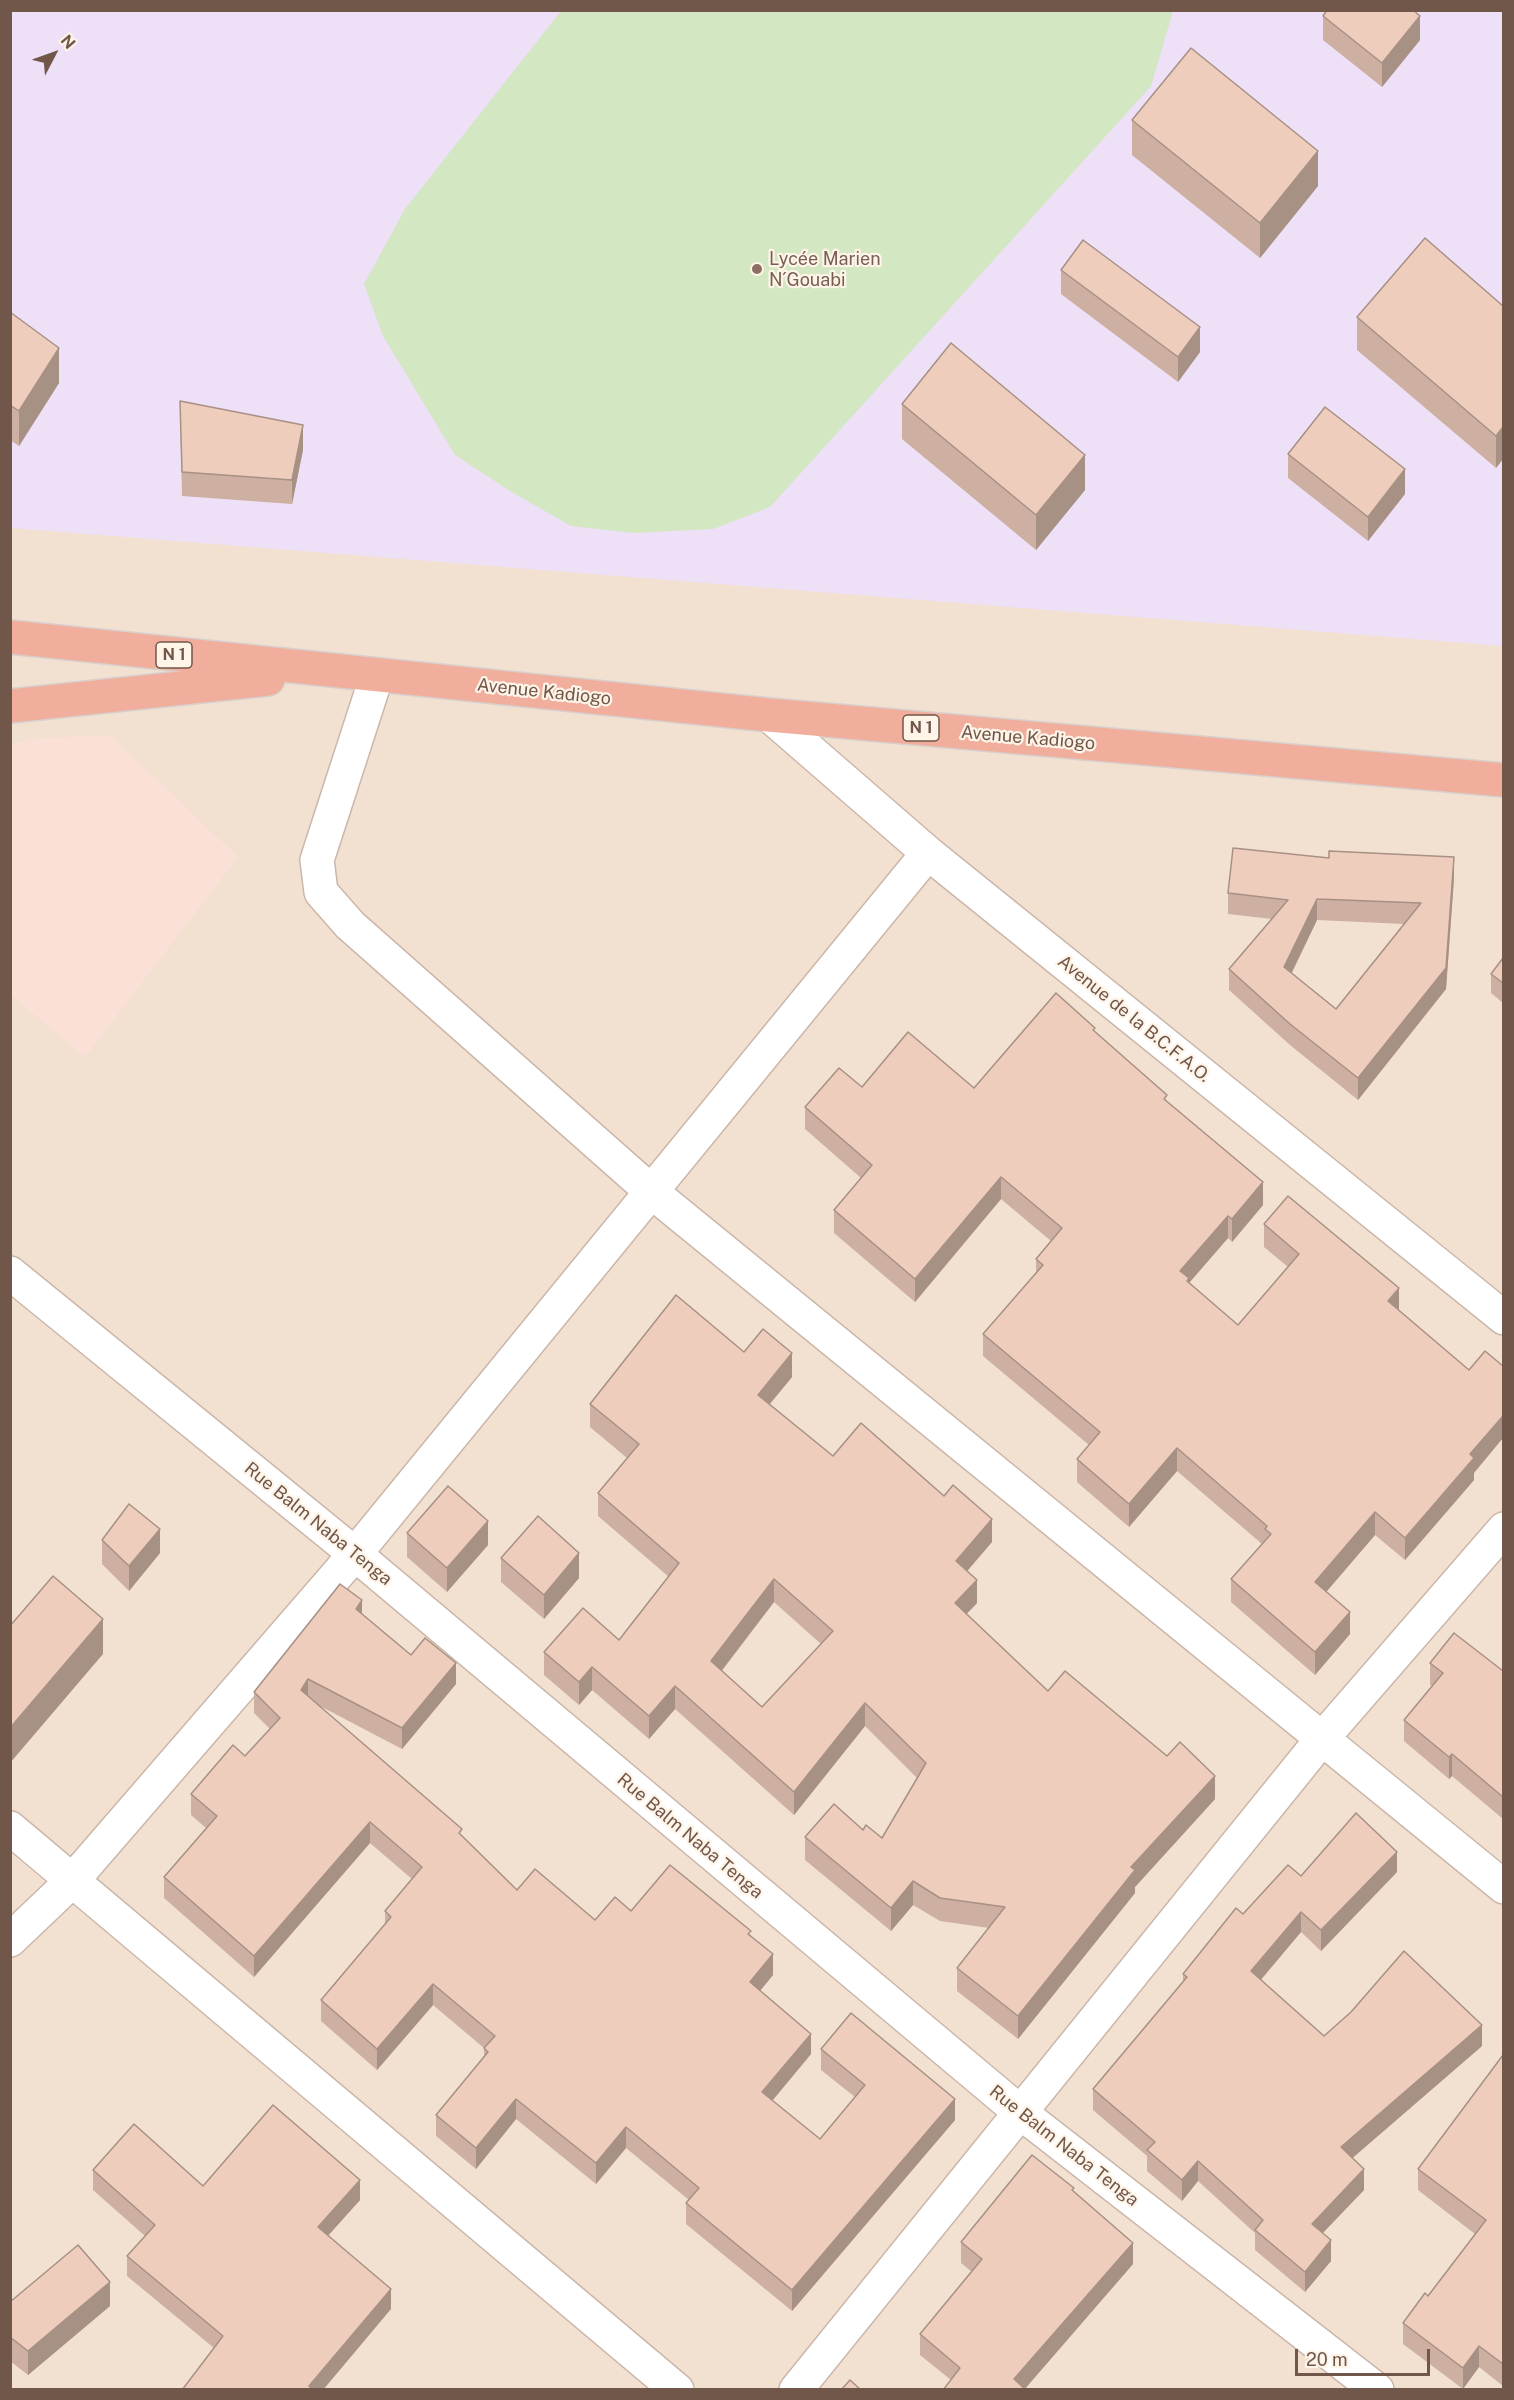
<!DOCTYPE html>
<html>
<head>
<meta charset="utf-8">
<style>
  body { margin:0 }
  #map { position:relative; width:1514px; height:2400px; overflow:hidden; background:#fbf0e3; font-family:"Public Sans",sans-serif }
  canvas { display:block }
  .frame { position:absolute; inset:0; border:12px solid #71564a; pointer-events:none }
  .north { position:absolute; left:24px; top:24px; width:60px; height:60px; -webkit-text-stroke:4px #fef4e8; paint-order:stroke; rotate:49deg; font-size:16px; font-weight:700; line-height:24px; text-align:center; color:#71564a }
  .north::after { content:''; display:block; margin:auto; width:21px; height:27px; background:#71564a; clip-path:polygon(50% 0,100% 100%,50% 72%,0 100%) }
  .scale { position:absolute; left:1295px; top:2349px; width:135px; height:27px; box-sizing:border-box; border:3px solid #71564a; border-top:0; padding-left:8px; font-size:18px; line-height:21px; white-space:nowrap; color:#71564a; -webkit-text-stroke:4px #fef4e8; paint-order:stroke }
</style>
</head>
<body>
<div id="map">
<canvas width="1514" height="2400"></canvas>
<div class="frame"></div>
<div class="north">N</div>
<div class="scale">20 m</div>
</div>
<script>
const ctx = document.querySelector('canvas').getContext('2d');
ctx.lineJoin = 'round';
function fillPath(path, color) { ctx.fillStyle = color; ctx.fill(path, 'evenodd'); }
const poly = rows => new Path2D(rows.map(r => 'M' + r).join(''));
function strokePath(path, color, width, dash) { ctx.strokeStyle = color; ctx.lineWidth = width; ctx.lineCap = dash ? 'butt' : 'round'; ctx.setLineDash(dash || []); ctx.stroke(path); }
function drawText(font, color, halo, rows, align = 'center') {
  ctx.font = font + ' "Public Sans",sans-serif'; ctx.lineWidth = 4.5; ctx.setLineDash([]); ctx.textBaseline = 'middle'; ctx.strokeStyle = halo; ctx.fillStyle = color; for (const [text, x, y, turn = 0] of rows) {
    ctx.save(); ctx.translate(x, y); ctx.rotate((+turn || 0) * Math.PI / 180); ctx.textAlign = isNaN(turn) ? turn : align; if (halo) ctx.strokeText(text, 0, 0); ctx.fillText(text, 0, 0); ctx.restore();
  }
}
fillPath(poly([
  [11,11,1503,11,1503,2389,11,2389]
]), '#f2e1d1');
fillPath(poly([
  [110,735,238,857,85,1057,11,995,11,745,30,739]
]), '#fbe0d7');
fillPath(poly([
  [10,11,1503,11,1503,646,11,528]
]), '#ede0f7');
fillPath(poly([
  [561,11,561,10,1173,11,1151,86,770,507,713,529,633,533,571,526,510,491,455,455,383,336,364,284,405,209]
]), '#d3e7c2');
const minor = poly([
  [377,675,317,860,321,892,350,925,653,1193,1504,1887],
  [769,715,928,853,1504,1318],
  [10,1273,355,1554,1021,2113,1377,2390],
  [10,1828,677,2390],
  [10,1940,72,1881,355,1554,928,853],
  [796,2390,1321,1740,1504,1529]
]);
const highway = poly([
  [10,637,769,715,1504,780],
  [10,706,268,679]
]);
strokePath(minor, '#cbb7aa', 36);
strokePath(highway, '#d7d0cc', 36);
strokePath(minor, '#fff', 33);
strokePath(highway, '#f2ae9c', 33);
fillPath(poly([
  [1323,16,1420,40,1382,87,1323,40],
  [1132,120,1318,186,1260,258,1132,155],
  [1061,270,1200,352,1178,382,1061,294],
  [1503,306,1503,459,1496,468,1357,350,1357,317],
  [10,312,59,383,19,446,10,440],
  [180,401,303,450,292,504,182,496],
  [902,404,1085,490,1036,550,902,439],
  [1288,454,1405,494,1368,541,1288,478],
  [1454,878,1446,989,1358,1100,1290,1045,1229,990,1229,969,1272,919,1228,914,1228,893],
  [1317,920,1404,924,1336,1009,1292,973],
  [1503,958,1503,1003,1491,993,1491,974],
  [1095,1032,1167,1101,1263,1205,1232,1242,1228,1238,1189,1283,1238,1325,1288,1267,1264,1247,1264,1224,1399,1310,1474,1473,1474,1480,1405,1560,1375,1535,1326,1592,1350,1634,1315,1675,1231,1602,1231,1579,1262,1544,1177,1471,1129,1527,1077,1482,1077,1459,1089,1445,983,1356,983,1334,1036,1273,1036,1259,1051,1241,1001,1199,915,1302,834,1233,834,1210,861,1178,805,1129,805,1107,862,1087,974,1088],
  [744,1352,792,1377,770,1404,833,1456,992,1542,967,1571,977,1603,966,1614,1048,1691,1215,1799,1135,1887,1135,1893,1018,2039,957,1991,957,1968,989,1928,940,1921,913,1905,891,1931,805,1860,805,1837,863,1830,882,1838,917,1778,865,1726,794,1815,675,1709,649,1739,592,1690,579,1705,544,1675,544,1652,619,1640,669,1577,598,1516,598,1493,627,1458,590,1427,590,1404],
  [774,1602,821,1644,762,1707,722,1671],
  [407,1533,488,1545,447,1592,407,1557],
  [102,1540,160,1553,129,1591,102,1564],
  [501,1558,579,1578,544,1619,501,1582],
  [362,1614,411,1655,456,1684,402,1749,320,1706,462,1836,517,1890,595,1920,631,1911,751,1935,773,1975,760,1991,811,2054,772,2101,820,2139,855,2097,821,2070,821,2049,955,2120,792,2311,686,2224,686,2203,689,2200,626,2148,596,2184,516,2119,476,2169,436,2136,436,2115,484,2056,484,2048,433,2005,377,2070,321,2021,321,2000,385,1924,385,1911,412,1879,370,1843,254,1977,164,1898,164,1877,206,1828,191,1815,191,1794,245,1756,270,1729,254,1713,254,1692],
  [1430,1663,1503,1671,1503,1819,1452,1776,1449,1779,1404,1741,1404,1720,1432,1686,1430,1685],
  [1397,1872,1321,1951,1301,1932,1261,1980,1324,2036,1482,2046,1352,2158,1364,2190,1323,2233,1331,2261,1305,2292,1255,2250,1255,2233,1198,2181,1182,2201,1147,2171,1147,2156,1093,2110,1093,2089,1183,1982,1183,1974,1243,1914,1301,1876],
  [1503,2055,1503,2386,1479,2367,1463,2389,1403,2344,1403,2323,1428,2296,1475,2234,1418,2190,1418,2169],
  [93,2170,203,2186,360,2200,328,2235,391,2309,214,2348,127,2276,127,2256,145,2236,93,2190],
  [1074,2192,1133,2264,1025,2388,951,2380,920,2355,920,2334,972,2272,961,2263,961,2242],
  [10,2302,110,2306,28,2375,10,2361]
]), '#ceb0a2');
fillPath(poly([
  [1420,16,1420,40,1382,87,1382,63],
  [1318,151,1318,186,1260,258,1260,223],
  [1200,327,1200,352,1178,382,1178,357],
  [59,348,59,383,19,446,19,411],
  [303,425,303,450,292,504,292,480],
  [1503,427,1503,459,1496,468,1496,436],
  [1085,455,1085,490,1036,550,1036,515],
  [1405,469,1405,494,1368,541,1368,517],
  [1454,857,1454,878,1446,989,1358,1100,1358,1078],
  [1317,899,1317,920,1284,988,1284,967],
  [1001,1177,1001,1199,915,1302,915,1279],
  [1263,1182,1263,1205,1232,1242,1232,1219],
  [1228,1216,1228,1238,1189,1283,1180,1271],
  [1399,1288,1399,1310,1388,1301],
  [792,1353,792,1377,758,1418,758,1395],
  [1503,1416,1503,1438,1474,1473,1474,1480,1405,1560,1405,1538,1470,1454],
  [1177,1448,1177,1471,1129,1527,1129,1504],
  [1375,1512,1375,1535,1315,1605,1315,1582],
  [992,1519,992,1542,956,1584,956,1561],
  [488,1521,488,1545,447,1592,447,1568],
  [160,1529,160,1553,129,1591,129,1566],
  [579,1553,579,1578,544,1619,544,1595],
  [774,1579,774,1602,711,1684,711,1661],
  [977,1580,977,1603,955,1626,955,1603],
  [362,1600,362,1621,356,1609],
  [1350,1612,1350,1634,1315,1675,1315,1652],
  [103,1619,103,1654,10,1763,10,1728],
  [456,1663,456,1684,402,1749,402,1728],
  [592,1667,592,1690,579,1705,579,1682],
  [308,1679,308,1700,301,1690],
  [675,1686,675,1709,649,1739,649,1716],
  [865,1703,865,1726,794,1815,794,1792],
  [1452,1754,1452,1776,1449,1779,1449,1757],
  [1215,1776,1215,1799,1135,1887,1135,1893,1018,2039,1018,2016,1131,1867],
  [370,1822,370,1843,254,1977,254,1956],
  [1397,1852,1397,1872,1321,1951,1321,1930],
  [913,1881,913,1905,891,1931,891,1908],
  [1301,1912,1301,1932,1251,1991,1251,1971],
  [773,1954,773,1975,750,2003,750,1982],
  [433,1984,433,2005,377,2070,377,2049],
  [1482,2025,1482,2046,1341,2168,1341,2147],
  [811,2034,811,2054,762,2113,762,2092],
  [516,2099,516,2119,476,2169,476,2148],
  [955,2099,955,2120,792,2311,792,2290],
  [626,2127,626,2148,596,2184,596,2163],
  [1198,2161,1198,2181,1182,2201,1182,2180],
  [1364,2169,1364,2190,1312,2244,1312,2224],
  [360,2180,360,2200,318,2247,318,2227],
  [1331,2240,1331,2261,1305,2292,1305,2272],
  [1133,2243,1133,2264,1024,2390,1014,2379],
  [110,2282,110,2306,28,2375,28,2351],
  [391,2289,391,2309,323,2390,309,2390,309,2386],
  [1479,2346,1479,2367,1463,2389,1463,2368]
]), '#a79084');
const building = poly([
  [1327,10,1413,10,1420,16,1382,63,1323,16,1327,10],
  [1191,48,1318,151,1260,223,1132,120,1191,48],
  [1425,238,1503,306,1503,427,1496,436,1357,317,1425,238],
  [1083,240,1200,327,1178,357,1061,270,1083,240],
  [10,312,59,348,19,411,10,405,10,312],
  [951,343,1085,455,1036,515,902,404,951,343],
  [180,401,303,425,292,480,182,472,180,401],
  [1325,407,1405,469,1368,517,1288,454,1325,407],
  [1233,848,1329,858,1329,851,1454,857,1446,968,1358,1078,1290,1024,1229,969,1288,900,1228,893,1233,848],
  [1317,899,1421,903,1336,1009,1284,967,1317,899],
  [1503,958,1503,983,1491,974,1503,958],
  [1056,993,1095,1028,1093,1030,1167,1095,1164,1099,1263,1182,1232,1219,1228,1216,1180,1271,1189,1278,1187,1281,1238,1325,1299,1254,1264,1224,1288,1196,1399,1288,1388,1301,1469,1370,1485,1351,1503,1366,1503,1416,1470,1454,1474,1458,1405,1538,1375,1512,1315,1582,1350,1612,1315,1652,1231,1579,1271,1534,1265,1529,1267,1526,1177,1448,1129,1504,1077,1459,1100,1432,983,1334,1043,1265,1036,1259,1062,1228,1001,1177,915,1279,834,1210,872,1165,805,1107,839,1068,862,1087,908,1032,974,1088,1056,993],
  [676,1295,744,1352,763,1329,792,1353,758,1395,833,1456,861,1423,944,1496,953,1485,992,1519,956,1561,977,1580,955,1603,1048,1691,1065,1671,1167,1756,1180,1742,1215,1776,1131,1867,1135,1870,1018,2016,957,1968,1005,1907,940,1898,913,1881,891,1908,805,1837,834,1804,863,1830,866,1825,882,1838,926,1763,865,1703,794,1792,675,1686,649,1716,592,1667,579,1682,544,1652,583,1608,619,1640,679,1563,598,1493,639,1444,590,1404,676,1295],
  [774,1579,833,1631,762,1707,711,1661,774,1579],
  [448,1486,488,1521,447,1568,407,1533,448,1486],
  [129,1504,160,1529,129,1566,102,1540,129,1504],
  [538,1516,579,1553,544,1595,501,1558,538,1516],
  [53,1576,103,1619,10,1728,10,1626,53,1576],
  [340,1584,362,1600,356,1609,411,1655,425,1638,456,1663,402,1728,308,1679,301,1690,462,1829,459,1833,517,1890,535,1869,595,1920,615,1897,631,1911,670,1865,751,1931,748,1934,773,1954,750,1982,811,2034,762,2092,820,2139,865,2085,821,2049,851,2013,955,2099,792,2290,686,2203,699,2188,626,2127,596,2163,516,2099,476,2148,436,2115,488,2052,484,2048,495,2036,433,1984,377,2049,321,2000,391,1917,385,1911,422,1867,370,1822,254,1956,164,1877,217,1816,191,1794,233,1745,245,1756,280,1718,254,1692,340,1584],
  [1454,1633,1503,1671,1503,1797,1452,1754,1449,1757,1404,1720,1443,1673,1430,1663,1454,1633],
  [1356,1813,1397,1852,1321,1930,1301,1912,1251,1971,1324,2036,1351,2012,1404,1951,1482,2025,1341,2147,1364,2169,1312,2224,1331,2240,1305,2272,1255,2230,1263,2220,1198,2161,1182,2180,1147,2150,1155,2142,1093,2089,1187,1977,1183,1974,1236,1908,1243,1914,1288,1865,1301,1876,1356,1813],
  [1503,2055,1503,2364,1479,2346,1463,2368,1403,2323,1425,2293,1428,2296,1486,2220,1418,2169,1503,2055],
  [273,2105,360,2180,318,2227,391,2289,309,2386,313,2390,182,2390,223,2336,127,2256,155,2225,93,2170,134,2124,203,2186,273,2105],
  [1032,2155,1074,2188,1072,2190,1133,2243,1014,2379,1026,2390,943,2390,960,2368,920,2334,982,2259,961,2242,1032,2155],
  [78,2245,110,2282,28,2351,10,2337,10,2302,78,2245],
  [850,2380,861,2390,841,2390,850,2380]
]);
fillPath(building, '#efcdbc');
strokePath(building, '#a79084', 1.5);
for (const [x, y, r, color] of [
  [757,269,6,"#8d6e63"]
]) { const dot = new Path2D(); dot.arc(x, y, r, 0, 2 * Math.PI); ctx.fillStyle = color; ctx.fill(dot); strokePath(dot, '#fef4e8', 2); }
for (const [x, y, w] of [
  [174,655,36],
  [921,728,36]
]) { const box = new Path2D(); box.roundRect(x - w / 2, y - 13, w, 26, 4.5); ctx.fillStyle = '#fef4e8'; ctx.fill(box); strokePath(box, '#71564a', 1.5); }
drawText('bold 16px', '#71564a', null, [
  ["N 1",174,655],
  ["N 1",921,728]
]);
drawText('18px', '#785e54', '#fef4e8', [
  ["Lycée Marien",769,259],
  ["N´Gouabi",769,280]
], 'left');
drawText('18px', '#71564a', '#fef4e8', [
  ["Avenue Kadiogo",544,692,6],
  ["Avenue Kadiogo",1028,738,5],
  ["Avenue de la B.C.F.A.O.",1134,1019,39],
  ["Rue Balm Naba Tenga",318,1524,39],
  ["Rue Balm Naba Tenga",690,1836,40],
  ["Rue Balm Naba Tenga",1064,2146,38]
]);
</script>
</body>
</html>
